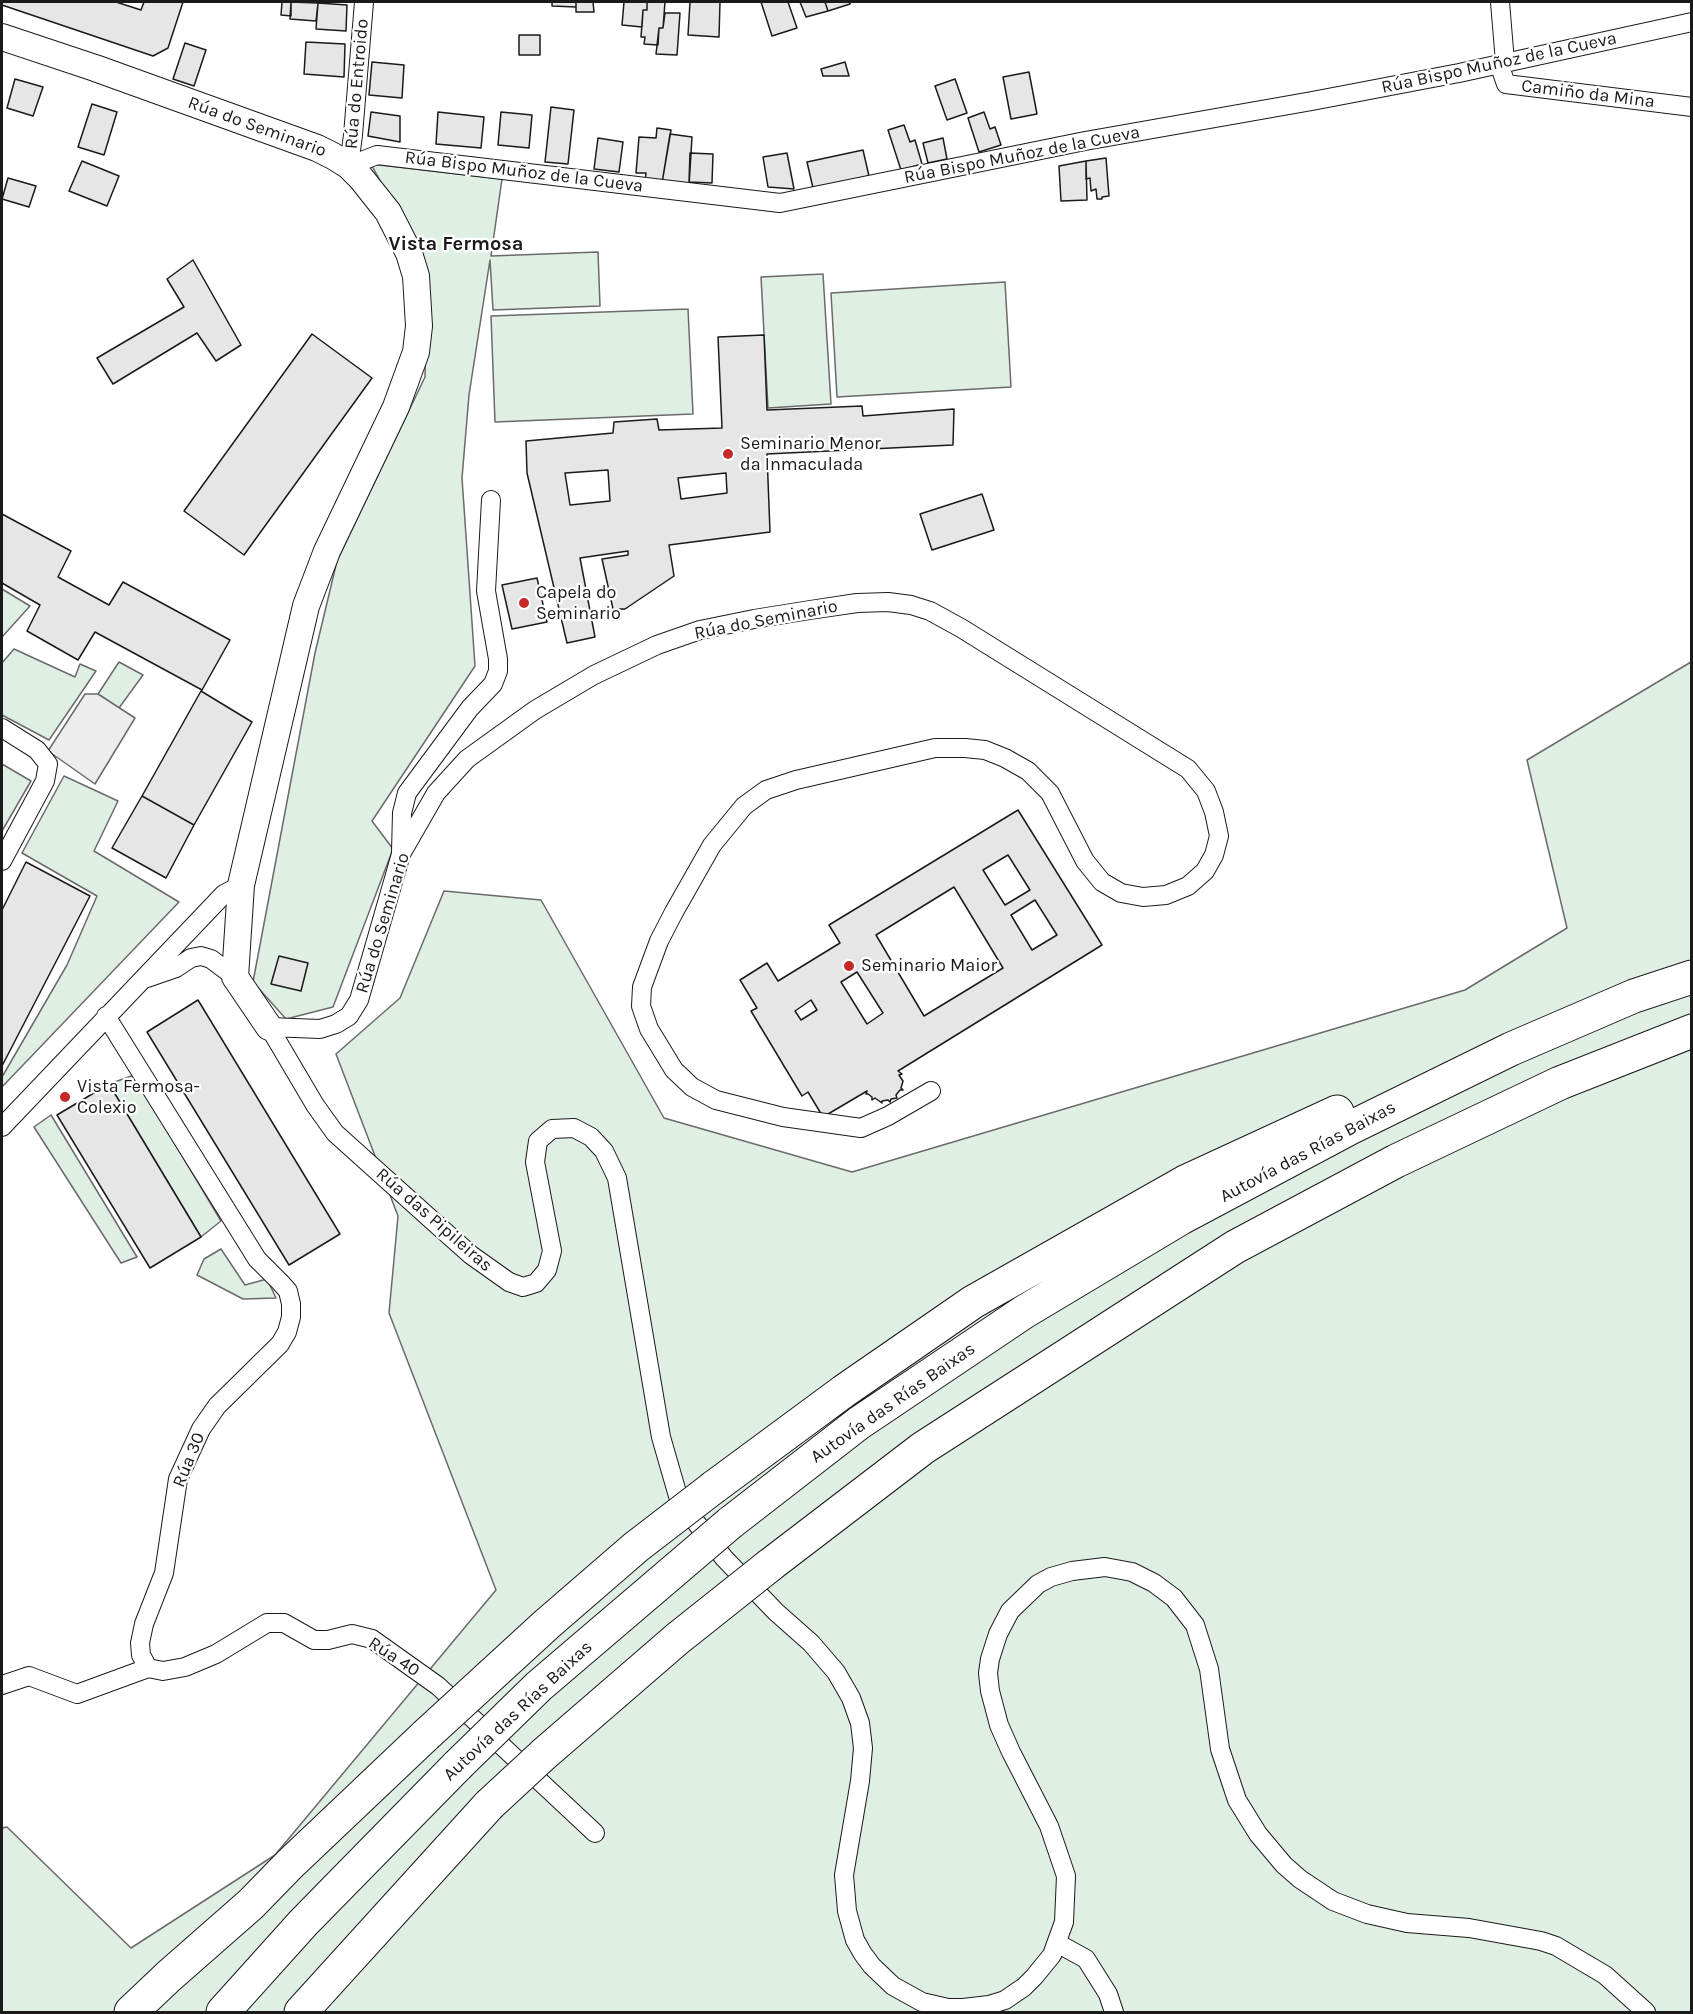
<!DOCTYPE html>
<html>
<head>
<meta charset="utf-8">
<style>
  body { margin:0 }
  #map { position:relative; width:1693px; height:2014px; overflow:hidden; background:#fff; font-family:Karla,sans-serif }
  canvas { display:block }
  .frame { position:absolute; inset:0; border:3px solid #1a1a1a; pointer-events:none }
</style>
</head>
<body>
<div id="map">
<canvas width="1693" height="2014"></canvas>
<div class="frame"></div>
</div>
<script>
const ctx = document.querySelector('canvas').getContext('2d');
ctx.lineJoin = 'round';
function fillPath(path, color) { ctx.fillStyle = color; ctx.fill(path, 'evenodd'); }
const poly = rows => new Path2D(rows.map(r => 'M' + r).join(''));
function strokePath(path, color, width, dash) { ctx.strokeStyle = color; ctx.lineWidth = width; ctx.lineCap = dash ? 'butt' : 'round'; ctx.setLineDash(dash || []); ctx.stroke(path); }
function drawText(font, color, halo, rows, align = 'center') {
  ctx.font = font + ' Karla,sans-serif'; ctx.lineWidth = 4.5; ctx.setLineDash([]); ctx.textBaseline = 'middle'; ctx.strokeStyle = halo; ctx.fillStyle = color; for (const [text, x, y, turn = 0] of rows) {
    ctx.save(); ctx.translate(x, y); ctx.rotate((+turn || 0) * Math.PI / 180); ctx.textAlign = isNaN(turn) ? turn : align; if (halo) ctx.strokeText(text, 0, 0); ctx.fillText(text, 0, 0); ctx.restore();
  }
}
const green = poly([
  [371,164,502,179,491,256,598,252,600,306,493,310,490,260,469,395,462,478,475,666,372,821,393,849,333,1007,286,1019,253,982,315,653,337,561,425,377,427,267,371,164],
  [823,274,831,404,768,408,761,277,823,274],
  [1005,282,1011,387,837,397,831,293,1005,282],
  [688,309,693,414,495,422,491,316,688,309],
  [2,589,30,606,2,637,2,589],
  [14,649,75,677,80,664,96,671,49,740,2,715,2,663,14,649],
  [119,662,143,675,119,708,98,694,119,662],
  [1691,662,1691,2012,2,2012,2,1828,7,1827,131,1948,275,1855,496,1590,389,1313,398,1216,336,1054,400,998,444,891,541,900,664,1118,852,1172,1465,990,1567,928,1527,760,1691,662],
  [2,764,31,781,2,831,2,764],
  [64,776,118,801,94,851,179,902,2,1087,2,1077,67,965,97,896,22,853,64,776],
  [134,1075,221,1221,201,1237,109,1084,134,1075],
  [51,1115,137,1257,121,1263,34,1127,51,1115],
  [221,1249,245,1285,267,1279,276,1298,243,1299,197,1275,204,1259,221,1249]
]);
fillPath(green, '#e0efe3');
strokePath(green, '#6a6a6a', 1.5);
const parking = poly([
  [85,694,98,694,135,718,95,784,48,751,85,694]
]);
fillPath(parking, '#ededed');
strokePath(parking, '#6a6a6a', 1.5);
const building = poly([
  [2,2,116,2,141,10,144,2,183,2,168,48,153,56,2,5,2,2],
  [282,2,291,2,291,16,281,15,282,2],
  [291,2,318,3,316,21,290,19,291,2],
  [552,2,576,2,576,7,552,6,552,2],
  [576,2,593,2,594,12,576,12,576,2],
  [624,2,647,2,647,10,643,10,642,27,622,25,624,2],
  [647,2,665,2,663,28,659,28,658,45,644,44,645,37,641,37,643,10,647,10,647,2],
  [690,2,720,2,719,37,688,35,690,2],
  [761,2,788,2,797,28,772,36,761,2],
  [800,2,825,2,828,11,806,17,800,2],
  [825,2,850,2,850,4,828,11,825,2],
  [318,3,347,5,346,31,316,29,318,3],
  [665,13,680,13,677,55,656,54,659,28,663,28,665,13],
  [519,35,540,35,540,55,519,55,519,35],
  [306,42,345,44,344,77,304,74,306,42],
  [185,43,206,50,194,86,173,79,185,43],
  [372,62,404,65,402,98,369,95,372,62],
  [845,62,849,76,823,76,821,69,845,62],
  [1029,72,1037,114,1011,119,1003,77,1029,72],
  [15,79,43,87,33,116,7,108,15,79],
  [955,79,967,113,947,120,935,86,955,79],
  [92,104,117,112,104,155,78,147,92,104],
  [551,107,574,110,568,164,545,162,551,107],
  [371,112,400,116,400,142,368,136,371,112],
  [438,112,484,117,481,148,436,144,438,112],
  [501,112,532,115,529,148,498,145,501,112],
  [984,112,990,129,995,127,1001,145,979,152,968,118,984,112],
  [904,125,910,142,915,140,922,164,901,170,888,130,904,125],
  [657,128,671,130,662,183,645,181,646,173,636,173,639,137,656,138,657,128],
  [670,134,692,137,689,186,662,183,670,134],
  [598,138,623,142,619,172,594,169,598,138],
  [943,138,947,159,928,163,923,143,943,138],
  [863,150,869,176,813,188,807,162,863,150],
  [690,153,713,154,712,183,689,182,690,153],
  [787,153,794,189,768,187,763,157,787,153],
  [1106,158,1109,196,1102,197,1102,199,1097,199,1096,189,1091,191,1090,178,1086,179,1086,161,1106,158],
  [82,161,119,176,107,206,69,191,82,161],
  [1086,161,1087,200,1061,201,1059,166,1086,161],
  [8,178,36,186,29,207,2,199,8,178],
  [193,260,241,345,216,361,197,333,113,384,97,358,184,307,167,279,193,260],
  [312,334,372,378,244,555,184,511,312,334],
  [764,335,767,410,862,406,863,416,954,409,953,445,767,454,770,532,669,545,674,576,625,609,613,609,602,559,628,555,628,551,580,558,595,637,567,643,527,473,526,441,613,433,614,422,657,419,659,430,722,428,718,337,764,335],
  [608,470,610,501,570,505,565,473,608,470],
  [726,473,727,493,681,499,678,478,726,473],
  [982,494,994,530,932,550,920,514,982,494],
  [2,514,71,551,58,577,109,605,123,582,230,640,202,690,95,632,78,660,27,631,40,605,2,583,2,514],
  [537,578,547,622,512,629,502,585,537,578],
  [201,691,252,722,194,825,142,796,201,691],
  [142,796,194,825,166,878,112,848,142,796],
  [1018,810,1102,945,898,1071,902,1074,899,1075,903,1081,901,1088,903,1090,900,1090,896,1095,897,1098,891,1099,890,1102,888,1100,882,1101,882,1103,875,1098,872,1100,872,1097,868,1094,866,1094,867,1091,823,1117,808,1092,802,1096,751,1011,757,1008,740,980,767,963,778,981,840,943,829,925,1018,810],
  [1008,855,1030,890,1005,905,983,870,1008,855],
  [954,887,1003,968,924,1016,876,935,954,887],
  [1035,900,1057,935,1032,950,1011,915,1035,900],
  [857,972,883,1013,867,1024,841,982,857,972],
  [811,1000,817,1010,801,1020,795,1011,811,1000],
  [26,862,90,896,2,1066,2,910,26,862],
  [279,956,308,963,301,991,271,984,279,956],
  [198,1000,340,1234,289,1265,147,1032,198,1000],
  [109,1084,201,1237,150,1268,57,1115,109,1084]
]);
fillPath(building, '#e6e6e6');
strokePath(building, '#1a1a1a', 1.5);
const street = poly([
  [1500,2,1505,62],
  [1499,64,1506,84,1692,107],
  [349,166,377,155,780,203,1085,141,1312,101,1459,73,1692,22],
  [349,166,353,135,364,2],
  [2,728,37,750,48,764,45,781,2,861],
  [401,852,402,813,407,793,470,708,493,684,498,671,498,659,486,591,491,500],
  [147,978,176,968,191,958,201,956,211,959,235,977],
  [106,1016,257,1259,280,1282,288,1291,291,1304,291,1317,287,1332,280,1344,217,1406,201,1429,178,1479,164,1573,144,1624,140,1643,141,1655,148,1668],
  [269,1027,315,1105,335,1133,444,1231,471,1255,509,1282,523,1287,536,1283,547,1270,552,1251,535,1162,538,1141,552,1129,574,1128,591,1137,604,1151,617,1178,661,1437,678,1496,687,1511,724,1558,776,1612,811,1643,836,1672,851,1698,860,1723,863,1748,860,1781,844,1875,847,1911,855,1940,863,1954,872,1966,893,1986,922,2002,948,2008,963,2008,989,2005,1005,2000,1024,1987,1034,1977,1052,1955,1064,1922,1066,1876,1049,1826,1011,1752,999,1725,990,1691,988,1673,990,1659,998,1634,1010,1611,1038,1584,1051,1577,1072,1571,1105,1567,1132,1572,1154,1583,1174,1598,1195,1625,1209,1669,1220,1749,1237,1800,1258,1834,1284,1865,1300,1879,1333,1901,1367,1914,1407,1923,1469,1928,1541,1941,1556,1946,1605,1975,1646,2012],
  [269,1027,320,1029,336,1024,349,1016,359,1000,401,854,436,793,467,759,535,710,594,675,657,645,700,630,754,619,810,610,857,603,888,602,911,605,930,611,961,628,1188,769,1206,791,1214,812,1219,836,1214,855,1205,871,1188,886,1166,895,1143,897,1121,893,1102,882,1085,861,1050,793,1028,771,1005,758,985,750,965,748,935,748,796,780,766,790,744,806,712,845,674,912,659,941,642,987,641,1006,649,1029,674,1070,692,1087,716,1100,783,1117,861,1128,888,1116,931,1091],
  [2,1127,224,894,241,885],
  [2,1685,29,1676,77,1694,148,1668,163,1671,185,1667,216,1654,267,1623,284,1623,314,1640,328,1640,352,1634,372,1639,438,1686,595,1833],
  [1057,1943,1086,1959,1108,1994,1114,2012]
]);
const secondary = poly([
  [2,37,95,68,317,148,333,156,349,166,361,178,388,212,409,253,416,276,419,326,416,352,396,407,327,551,306,606,241,885,235,977,269,1027]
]);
const highway = poly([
  [714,1487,844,1391,973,1302,1185,1182,1337,1112],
  [730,1523,859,1423,1024,1312,1181,1218,1350,1128,1511,1049,1634,996,1692,977],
  [770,1565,923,1448,1235,1247,1396,1161,1560,1083,1692,1031],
  [131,2012,169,1976,251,1904,290,1864,426,1735],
  [223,2012,304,1922,458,1765],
  [301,2012,489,1805]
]);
strokePath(street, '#1a1a1a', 20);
strokePath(secondary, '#1a1a1a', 28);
strokePath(highway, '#1a1a1a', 35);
strokePath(street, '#fff', 18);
strokePath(secondary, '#fff', 26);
strokePath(highway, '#fff', 33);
const highwayBridge = poly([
  [426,1735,547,1624,636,1547,714,1487],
  [458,1765,539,1686,730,1523],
  [489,1805,544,1754,677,1639,770,1565]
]);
strokePath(highwayBridge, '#1a1a1a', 35, []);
strokePath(highwayBridge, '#fff', 33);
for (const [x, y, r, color] of [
  [728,454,6,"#c62828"],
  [524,603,6,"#c62828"],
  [849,966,6,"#c62828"],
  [65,1097,6,"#c62828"]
]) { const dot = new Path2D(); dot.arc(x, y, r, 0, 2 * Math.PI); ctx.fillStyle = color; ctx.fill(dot); strokePath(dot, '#fff', 2); }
drawText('18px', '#1a1a1a', '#fff', [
  ["Rúa Bispo Muñoz de la Cueva",1499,63,-12],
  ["Rúa do Entroido",357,84,-85],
  ["Camiño da Mina",1588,94,7],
  ["Rúa do Seminario",257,127,20],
  ["Rúa Bispo Muñoz de la Cueva",1022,155,-11],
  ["Rúa Bispo Muñoz de la Cueva",524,172,7],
  ["Rúa do Seminario",766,620,-11],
  ["Rúa do Seminario",383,923,-73],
  ["Autovía das Rías Baixas",1308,1152,-28],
  ["Rúa das Pipileiras",434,1220,41],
  ["Autovía das Rías Baixas",893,1403,-35],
  ["Rúa 30",189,1460,-68],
  ["Rúa 40",394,1657,33],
  ["Autovía das Rías Baixas",518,1711,-43]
]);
drawText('18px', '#1a1a1a', '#fff', [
  ["Seminario Menor",740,444],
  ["da Inmaculada",740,465],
  ["Capela do",536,593],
  ["Seminario",536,614],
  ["Seminario Maior",861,966],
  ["Vista Fermosa-",77,1087],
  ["Colexio",77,1108]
], 'left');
drawText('bold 20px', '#1a1a1a', '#fff', [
  ["Vista Fermosa",456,244]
]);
</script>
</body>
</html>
